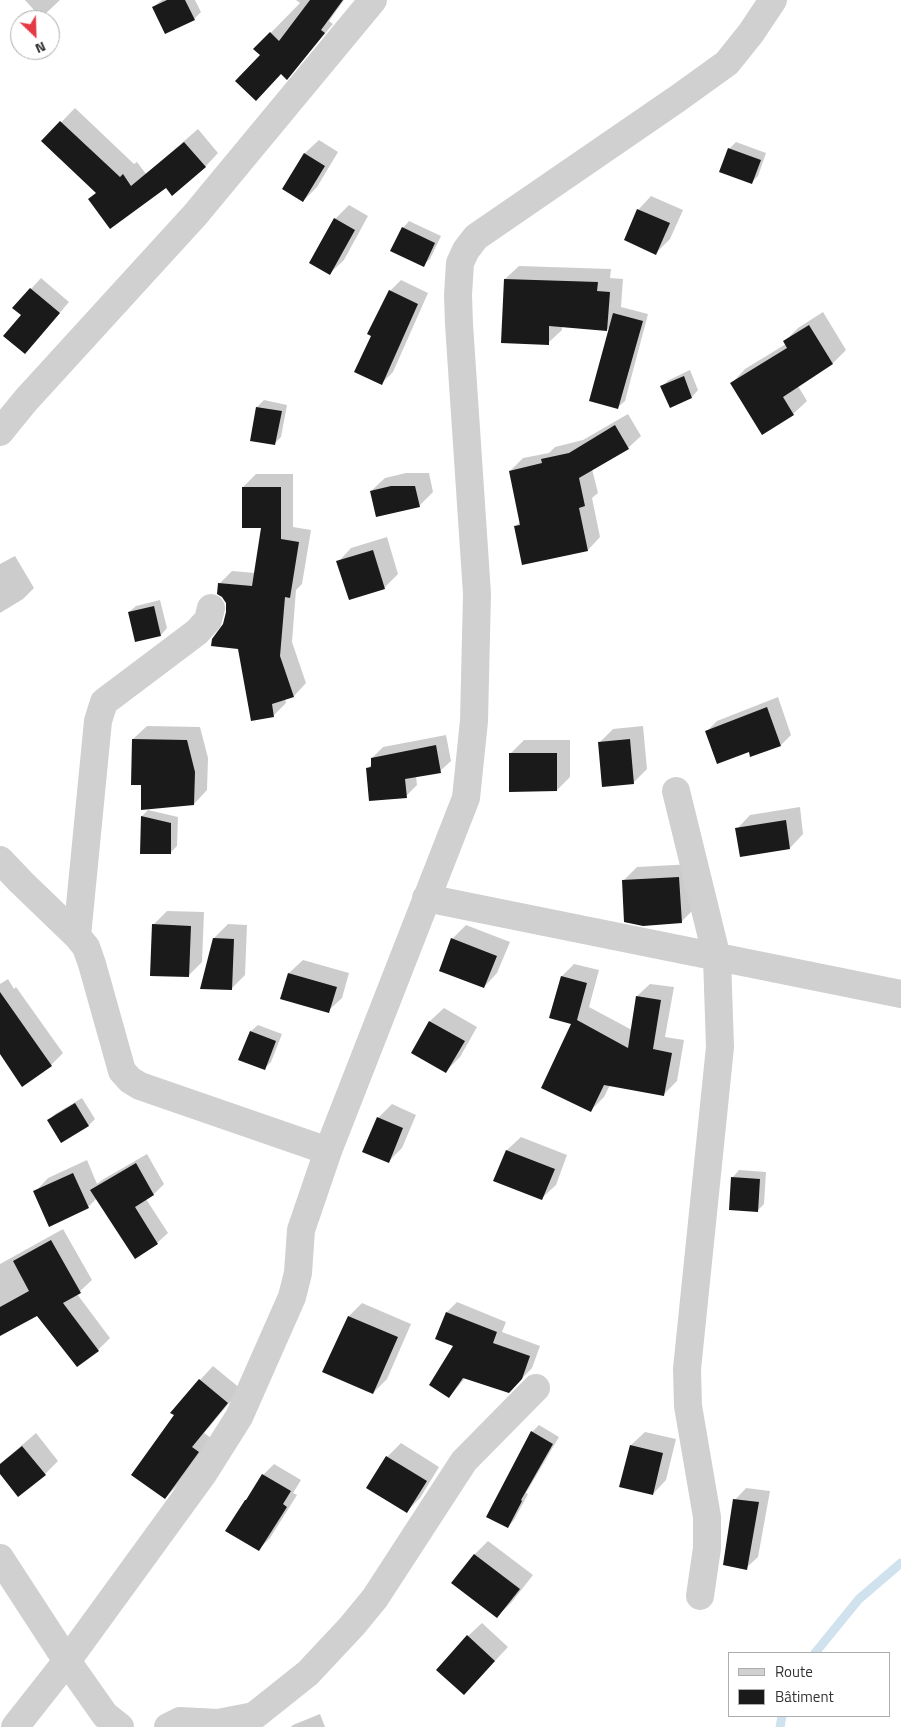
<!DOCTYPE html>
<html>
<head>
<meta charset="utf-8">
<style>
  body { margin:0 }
  #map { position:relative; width:901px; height:1727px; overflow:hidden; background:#fff; font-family:"Titillium Web",sans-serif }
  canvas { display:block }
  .legend { position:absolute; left:728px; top:1652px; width:162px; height:65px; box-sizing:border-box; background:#fff; border:1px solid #adadad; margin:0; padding:6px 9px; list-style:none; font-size:15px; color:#333 }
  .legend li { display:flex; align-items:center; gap:10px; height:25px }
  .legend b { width:25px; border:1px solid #adadad }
  .north { position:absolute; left:10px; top:10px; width:50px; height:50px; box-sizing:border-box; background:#fff; border:1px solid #adadad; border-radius:50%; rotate:156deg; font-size:14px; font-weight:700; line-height:20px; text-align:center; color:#333 }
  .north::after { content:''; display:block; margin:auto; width:18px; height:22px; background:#e63946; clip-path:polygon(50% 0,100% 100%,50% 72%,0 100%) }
</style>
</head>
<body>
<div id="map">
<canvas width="901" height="1727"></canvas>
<ul class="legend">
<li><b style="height:6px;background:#d0d0d0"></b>Route</li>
<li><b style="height:14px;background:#1a1a1a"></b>Bâtiment</li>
</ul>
<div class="north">N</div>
</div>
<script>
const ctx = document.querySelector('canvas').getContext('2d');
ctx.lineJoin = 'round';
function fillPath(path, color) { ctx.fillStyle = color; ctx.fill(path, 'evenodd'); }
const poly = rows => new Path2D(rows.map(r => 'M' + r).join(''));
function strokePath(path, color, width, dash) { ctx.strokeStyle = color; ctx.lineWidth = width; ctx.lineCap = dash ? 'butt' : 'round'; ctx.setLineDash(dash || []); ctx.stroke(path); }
fillPath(poly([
  [25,0,60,0,41,18],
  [162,0,195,0,201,12,194,19,153,7],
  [296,0,344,0,329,21,333,24,295,69,262,55,255,49,300,3],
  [75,108,134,164,137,162,146,174,198,129,218,153,205,167,166,186,90,199,97,192,43,141],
  [319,140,338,152,317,187,303,201,284,189,305,153],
  [736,142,766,153,758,176,751,183,729,149],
  [651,196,683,210,670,239,656,253,638,210],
  [349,205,368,216,344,260,330,273,335,219],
  [409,221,441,236,430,259,423,265,403,228],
  [519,266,611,269,610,278,623,279,621,307,648,314,625,401,618,407,611,326,606,330,562,326,562,330,548,343,505,279],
  [41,278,69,302,35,342,23,315,31,289],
  [401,280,428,293,393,372,382,383,390,291],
  [823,312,846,350,833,363,798,386,807,401,793,414,732,383,745,369,786,344,785,341,798,328],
  [690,370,698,390,692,397,662,386,669,380],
  [264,400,287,405,281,437,274,444,251,440,257,407],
  [628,414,641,436,628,448,592,469,598,493,592,498,600,537,588,550,516,526,521,521,510,471,523,458,549,453,555,447,583,440],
  [406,473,429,473,433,492,419,506,371,491,385,478],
  [256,474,293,474,293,527,311,530,302,584,296,590,292,642,306,683,294,696,285,698,286,703,273,716,239,648,224,625,227,612,227,603,219,584,232,571,255,573,262,526,243,487],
  [387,537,398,574,384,588,338,562,351,548],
  [15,556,34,588,23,599,0,613,0,564],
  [160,600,167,628,161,635,129,612,136,606],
  [778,697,791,735,781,745,749,751,706,732,717,721],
  [147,726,200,727,208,758,207,790,194,804,133,739],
  [643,726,647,769,633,783,600,742,613,729],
  [446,735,451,761,440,771,416,776,417,785,406,796,368,768,372,764,372,758,383,747],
  [524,740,570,740,570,777,557,790,510,754],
  [800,807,803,834,790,848,737,829,750,815],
  [148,810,178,817,177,846,171,852,142,816],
  [693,864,695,908,681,922,623,881,637,867],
  [167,911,204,912,202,962,188,976,153,925],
  [228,924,247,925,245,975,231,989,214,938],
  [466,925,510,942,497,973,484,987,452,939],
  [303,960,349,973,342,998,328,1011,289,973],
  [574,964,599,970,589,1007,632,1030,637,996,650,984,674,987,665,1037,684,1040,677,1081,664,1094,610,1085,604,1097,591,1110,562,976],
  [8,979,14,989,16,987,63,1053,51,1065,23,1085,0,1052,0,984],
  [444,1008,477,1027,460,1057,446,1071,413,1052,430,1021],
  [258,1025,282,1034,271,1062,264,1069,251,1031],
  [82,1098,95,1119,89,1125,62,1142,49,1121,55,1114],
  [392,1104,416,1115,402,1148,388,1162,378,1118],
  [521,1137,567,1155,556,1185,542,1198,507,1150],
  [147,1154,164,1184,154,1194,146,1199,168,1233,157,1243,97,1198,88,1207,35,1192,48,1178,87,1160,97,1184,102,1180],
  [739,1170,766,1172,764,1204,757,1211,730,1209,733,1177],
  [63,1229,92,1280,77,1294,110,1338,98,1350,37,1315,0,1335,0,1264],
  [457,1302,506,1322,502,1332,540,1346,532,1368,509,1392,466,1377,449,1397,455,1346,447,1312],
  [362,1303,411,1324,387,1379,373,1393,349,1316],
  [213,1366,241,1389,204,1433,211,1438,179,1484,165,1498,200,1380],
  [539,1425,559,1437,526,1493,528,1494,514,1520,508,1527,532,1432],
  [645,1432,676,1439,666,1480,653,1494,621,1486,631,1445],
  [36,1433,58,1461,45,1474,0,1472,0,1464],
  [401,1443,439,1467,420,1498,406,1512,387,1457],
  [274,1464,301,1480,293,1493,297,1495,270,1538,259,1549,246,1500,251,1495,263,1475],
  [746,1488,770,1491,758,1557,746,1568,735,1500],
  [488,1541,533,1575,511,1603,497,1616,474,1555],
  [482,1623,508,1647,477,1680,468,1636],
  [320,1714,325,1727,291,1727,293,1725]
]), '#0003');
strokePath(poly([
  [815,1653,859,1599,901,1563],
  [780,1727,782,1716]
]), '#cfe2ee', 9);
fillPath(poly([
  [167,0,185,0,195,20,165,34,152,7],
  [310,0,343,0,321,30,325,33,287,80,281,74,256,101,235,81,260,55,253,49,270,32,279,41],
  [60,121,120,177,123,174,131,186,184,142,206,167,172,196,166,188,110,229,88,199,96,193,41,141],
  [728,148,761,160,752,184,719,172],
  [304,153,325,166,303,202,282,189],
  [637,209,670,223,656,255,624,240],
  [334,218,355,230,330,275,309,263],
  [402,227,435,243,424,267,390,251],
  [504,279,598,282,597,291,610,292,607,331,549,326,549,345,501,343],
  [30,288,60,313,25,354,3,336,21,315,12,308],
  [389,290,418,304,382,385,354,372,371,336,367,334],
  [613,313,643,321,618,409,589,401],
  [809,325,833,364,783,397,794,415,762,435,730,383,787,348,783,341],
  [684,376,692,398,670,408,660,386],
  [256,407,282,411,275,445,250,441],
  [615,425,629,449,579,478,585,506,579,508,588,551,522,565,514,526,520,525,509,471,542,463,541,459,569,453],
  [391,486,415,486,420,507,376,517,370,491],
  [242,487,281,487,281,539,299,542,290,598,285,597,280,656,294,697,272,704,274,717,251,721,238,649,211,646,212,639,223,624,226,612,226,603,222,597,217,594,218,583,252,586,261,528,242,528],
  [373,550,385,589,349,600,336,561],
  [154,606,161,636,135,642,128,612],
  [767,707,781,746,750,757,749,752,717,764,705,731],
  [132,739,187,740,195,772,194,805,141,810,141,785,131,785],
  [630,739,634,784,602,787,598,742],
  [436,745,441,773,405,779,407,798,369,801,366,768,371,767,371,758],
  [509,753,557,753,557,791,509,792],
  [141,816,171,823,171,854,140,854],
  [786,820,790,849,740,857,735,828],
  [679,877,682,923,643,926,624,922,622,880],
  [152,924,191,926,189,977,150,976],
  [213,938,234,939,232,990,200,989],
  [451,938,497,956,484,988,439,971],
  [288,973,337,987,329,1013,280,999],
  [561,976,587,983,577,1020,628,1048,636,996,661,1000,653,1049,672,1053,664,1096,604,1085,591,1112,541,1088,571,1024,549,1018],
  [0,992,52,1066,22,1087,0,1054],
  [429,1021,465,1041,446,1073,411,1053],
  [250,1031,276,1041,265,1070,238,1060],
  [75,1103,89,1126,61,1143,47,1120],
  [377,1117,403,1128,389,1163,362,1152],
  [506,1150,555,1169,542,1200,493,1181],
  [136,1163,154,1195,135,1207,158,1244,135,1259,90,1190],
  [73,1173,89,1208,49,1227,33,1191],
  [731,1177,760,1179,758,1212,729,1210],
  [51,1240,81,1293,63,1303,99,1351,77,1367,37,1316,0,1336,0,1307,29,1291,13,1261],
  [446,1312,497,1332,493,1343,530,1356,522,1379,509,1393,463,1378,449,1398,429,1385,453,1346,435,1339],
  [348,1316,398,1337,373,1394,322,1372],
  [199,1379,228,1403,192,1447,199,1452,165,1499,131,1475,174,1415,170,1413],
  [531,1431,553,1444,521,1500,522,1501,508,1528,486,1517],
  [630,1445,663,1453,653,1495,619,1487],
  [22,1446,46,1475,18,1497,0,1474,0,1464],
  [386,1456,427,1481,407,1513,366,1488],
  [262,1474,291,1491,283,1504,287,1507,259,1551,225,1531,245,1500,246,1500],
  [733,1499,759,1502,747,1570,723,1565],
  [474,1554,520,1589,497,1618,451,1583],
  [467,1635,495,1661,464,1695,436,1670]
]), '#1a1a1a');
strokePath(poly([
  [0,432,26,400,195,215,373,0],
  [676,791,717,958,720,1047,687,1369,688,1406,707,1517,707,1548,700,1596],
  [0,860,21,882,77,936,86,947,92,964,122,1071,130,1080,140,1086,328,1151],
  [426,898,901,994],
  [77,936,98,721,104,702,197,632,208,620,211,608],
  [0,1558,67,1661,105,1715,120,1727],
  [15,1727,67,1661,203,1474,239,1417,292,1297,298,1273,301,1230,328,1151,466,798,474,721,477,594,459,324,458,295,460,263,466,250,476,237,677,99,727,63,751,33,773,0],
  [168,1727,180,1721,218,1723,254,1716,308,1673,352,1626,375,1598,464,1461,536,1388]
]), '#d0d0d0', 28);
</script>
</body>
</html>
